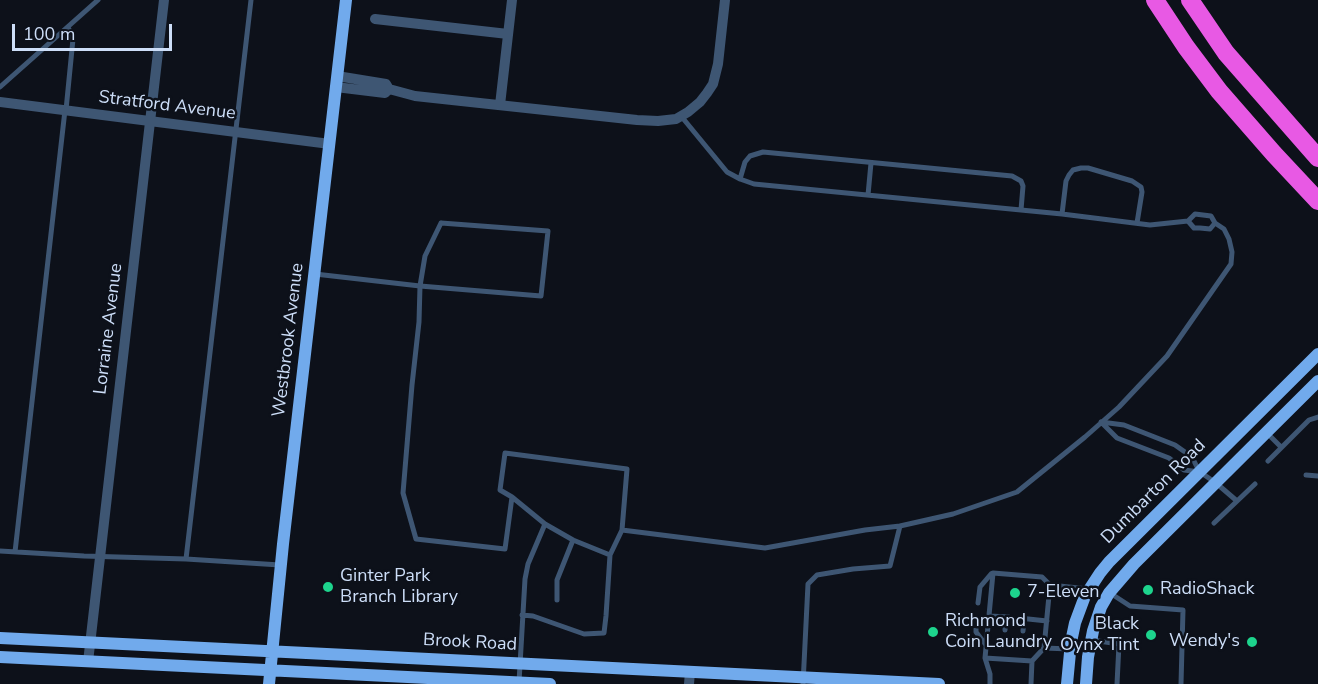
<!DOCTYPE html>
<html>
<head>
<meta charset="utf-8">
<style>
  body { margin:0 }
  #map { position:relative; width:1318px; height:684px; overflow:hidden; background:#0d111a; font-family:"Nunito Sans",sans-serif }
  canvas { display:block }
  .scale { position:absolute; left:12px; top:24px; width:160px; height:27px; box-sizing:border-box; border:3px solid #cddef8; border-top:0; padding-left:8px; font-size:18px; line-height:21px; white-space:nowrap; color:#cddef8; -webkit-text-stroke:4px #0d111a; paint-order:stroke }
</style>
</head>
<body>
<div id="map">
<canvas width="1318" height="684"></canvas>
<div class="scale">100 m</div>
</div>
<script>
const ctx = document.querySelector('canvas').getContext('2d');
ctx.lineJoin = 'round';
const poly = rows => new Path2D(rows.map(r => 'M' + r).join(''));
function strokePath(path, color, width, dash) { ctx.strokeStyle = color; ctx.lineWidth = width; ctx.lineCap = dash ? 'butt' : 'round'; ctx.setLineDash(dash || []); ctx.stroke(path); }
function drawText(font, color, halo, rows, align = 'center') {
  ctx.font = font + ' "Nunito Sans",sans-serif'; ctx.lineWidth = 5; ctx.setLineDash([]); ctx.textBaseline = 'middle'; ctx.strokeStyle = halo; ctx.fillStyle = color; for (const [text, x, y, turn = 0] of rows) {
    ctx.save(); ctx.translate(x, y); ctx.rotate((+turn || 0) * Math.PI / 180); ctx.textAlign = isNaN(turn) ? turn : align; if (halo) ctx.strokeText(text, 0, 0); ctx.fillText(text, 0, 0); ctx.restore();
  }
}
strokePath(poly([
  [0,87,98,0],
  [66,110,73,39,68,27],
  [681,116,727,172,740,179,754,184,1062,214,1150,225,1188,221,1195,214,1211,216,1215,223,1224,229,1229,239,1232,252,1231,264,1167,356,1119,407,1085,437,1017,492,953,514,900,526],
  [740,179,745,162,750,156,763,152,1012,176,1021,181,1023,186,1021,210],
  [868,195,871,163],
  [1062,214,1066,181,1069,175,1073,170,1081,168,1088,168,1132,181,1141,187,1142,192,1137,223],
  [1188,221,1194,228,1200,228,1210,229,1215,223],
  [441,223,548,231,541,296,420,286,425,256,441,223],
  [315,274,420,286,419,322,412,385,403,493,416,539,505,549,512,497,500,490,505,453,627,469,622,530,765,548,865,530,900,526,890,566,853,569,817,575,808,584,803,684],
  [1101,422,1117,438,1169,458,1184,470,1200,472,1216,483,1237,501],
  [1101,422,1124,425,1175,445,1192,457,1199,471],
  [1267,433,1281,447],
  [1268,461,1309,420,1318,417],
  [1306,475,1318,476],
  [512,497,545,524,528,564,525,579,519,682],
  [1214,523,1255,484],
  [545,524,573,540,557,580,557,600],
  [573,540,610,555],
  [0,551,84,556,186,559,280,565],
  [15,552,65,110],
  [186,559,251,0],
  [1110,593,1130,606,1183,610,1181,684],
  [978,603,980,587,991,574],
  [522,615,533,616,584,634,604,633,606,616,610,555,622,530],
  [989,616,1009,617],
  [1019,618,1047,621],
  [976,624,976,632,986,645],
  [1005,630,1006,617],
  [1023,631,1024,619],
  [1092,640,1119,644,1117,684],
  [1044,648,1070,649],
  [985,658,1032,661,1044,648,1050,585],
  [990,684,990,674,985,658,993,573,1042,577,1050,585,1088,589],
  [1031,684,1032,661]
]), '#3e5673', 5);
strokePath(poly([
  [375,19,508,34],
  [337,76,386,84,389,89,415,96,637,120,658,121,676,119,688,112,700,102,707,93,713,84,718,64,725,0],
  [336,87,385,93,389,89],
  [0,102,330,144],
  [500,105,512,0],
  [88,662,164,0],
  [689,684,690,672]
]), '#3e5673', 10);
strokePath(poly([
  [0,638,939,684],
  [0,657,550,684],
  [269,684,283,544,346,0],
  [1067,684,1071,642,1075,623,1085,596,1100,573,1109,562,1318,354],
  [1086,684,1088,657,1093,631,1101,607,1109,593,1134,564,1318,381]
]), '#71aaec', 12);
strokePath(poly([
  [1155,0,1186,47,1219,91,1274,154,1318,201],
  [1190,0,1226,53,1318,158]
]), '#e859e4', 18);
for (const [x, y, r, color] of [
  [328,587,6,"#1dd48d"],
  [1148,590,6,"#1dd48d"],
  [1015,593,6,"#1dd48d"],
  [933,632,6,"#1dd48d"],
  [1151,635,6,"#1dd48d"],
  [1252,642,6,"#1dd48d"]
]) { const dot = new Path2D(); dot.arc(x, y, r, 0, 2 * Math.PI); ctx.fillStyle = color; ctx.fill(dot); strokePath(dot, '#0d111a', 2); }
drawText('18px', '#cddef8', '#0d111a', [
  ["Stratford Avenue",167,106,7],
  ["Lorraine Avenue",109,329,-83],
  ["Westbrook Avenue",289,340,-83],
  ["Dumbarton Road",1154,492,-45],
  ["Brook Road",470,643,3]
]);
drawText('18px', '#cddef8', '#0d111a', [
  ["Ginter Park",340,577],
  ["Branch Library",340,598],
  ["RadioShack",1160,590],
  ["7-Eleven",1027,593],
  ["Richmond",945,622],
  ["Coin Laundry",945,643],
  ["Black",1139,625,"right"],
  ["Oynx Tint",1139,646,"right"],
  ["Wendy's",1240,642,"right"]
], 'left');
</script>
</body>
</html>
